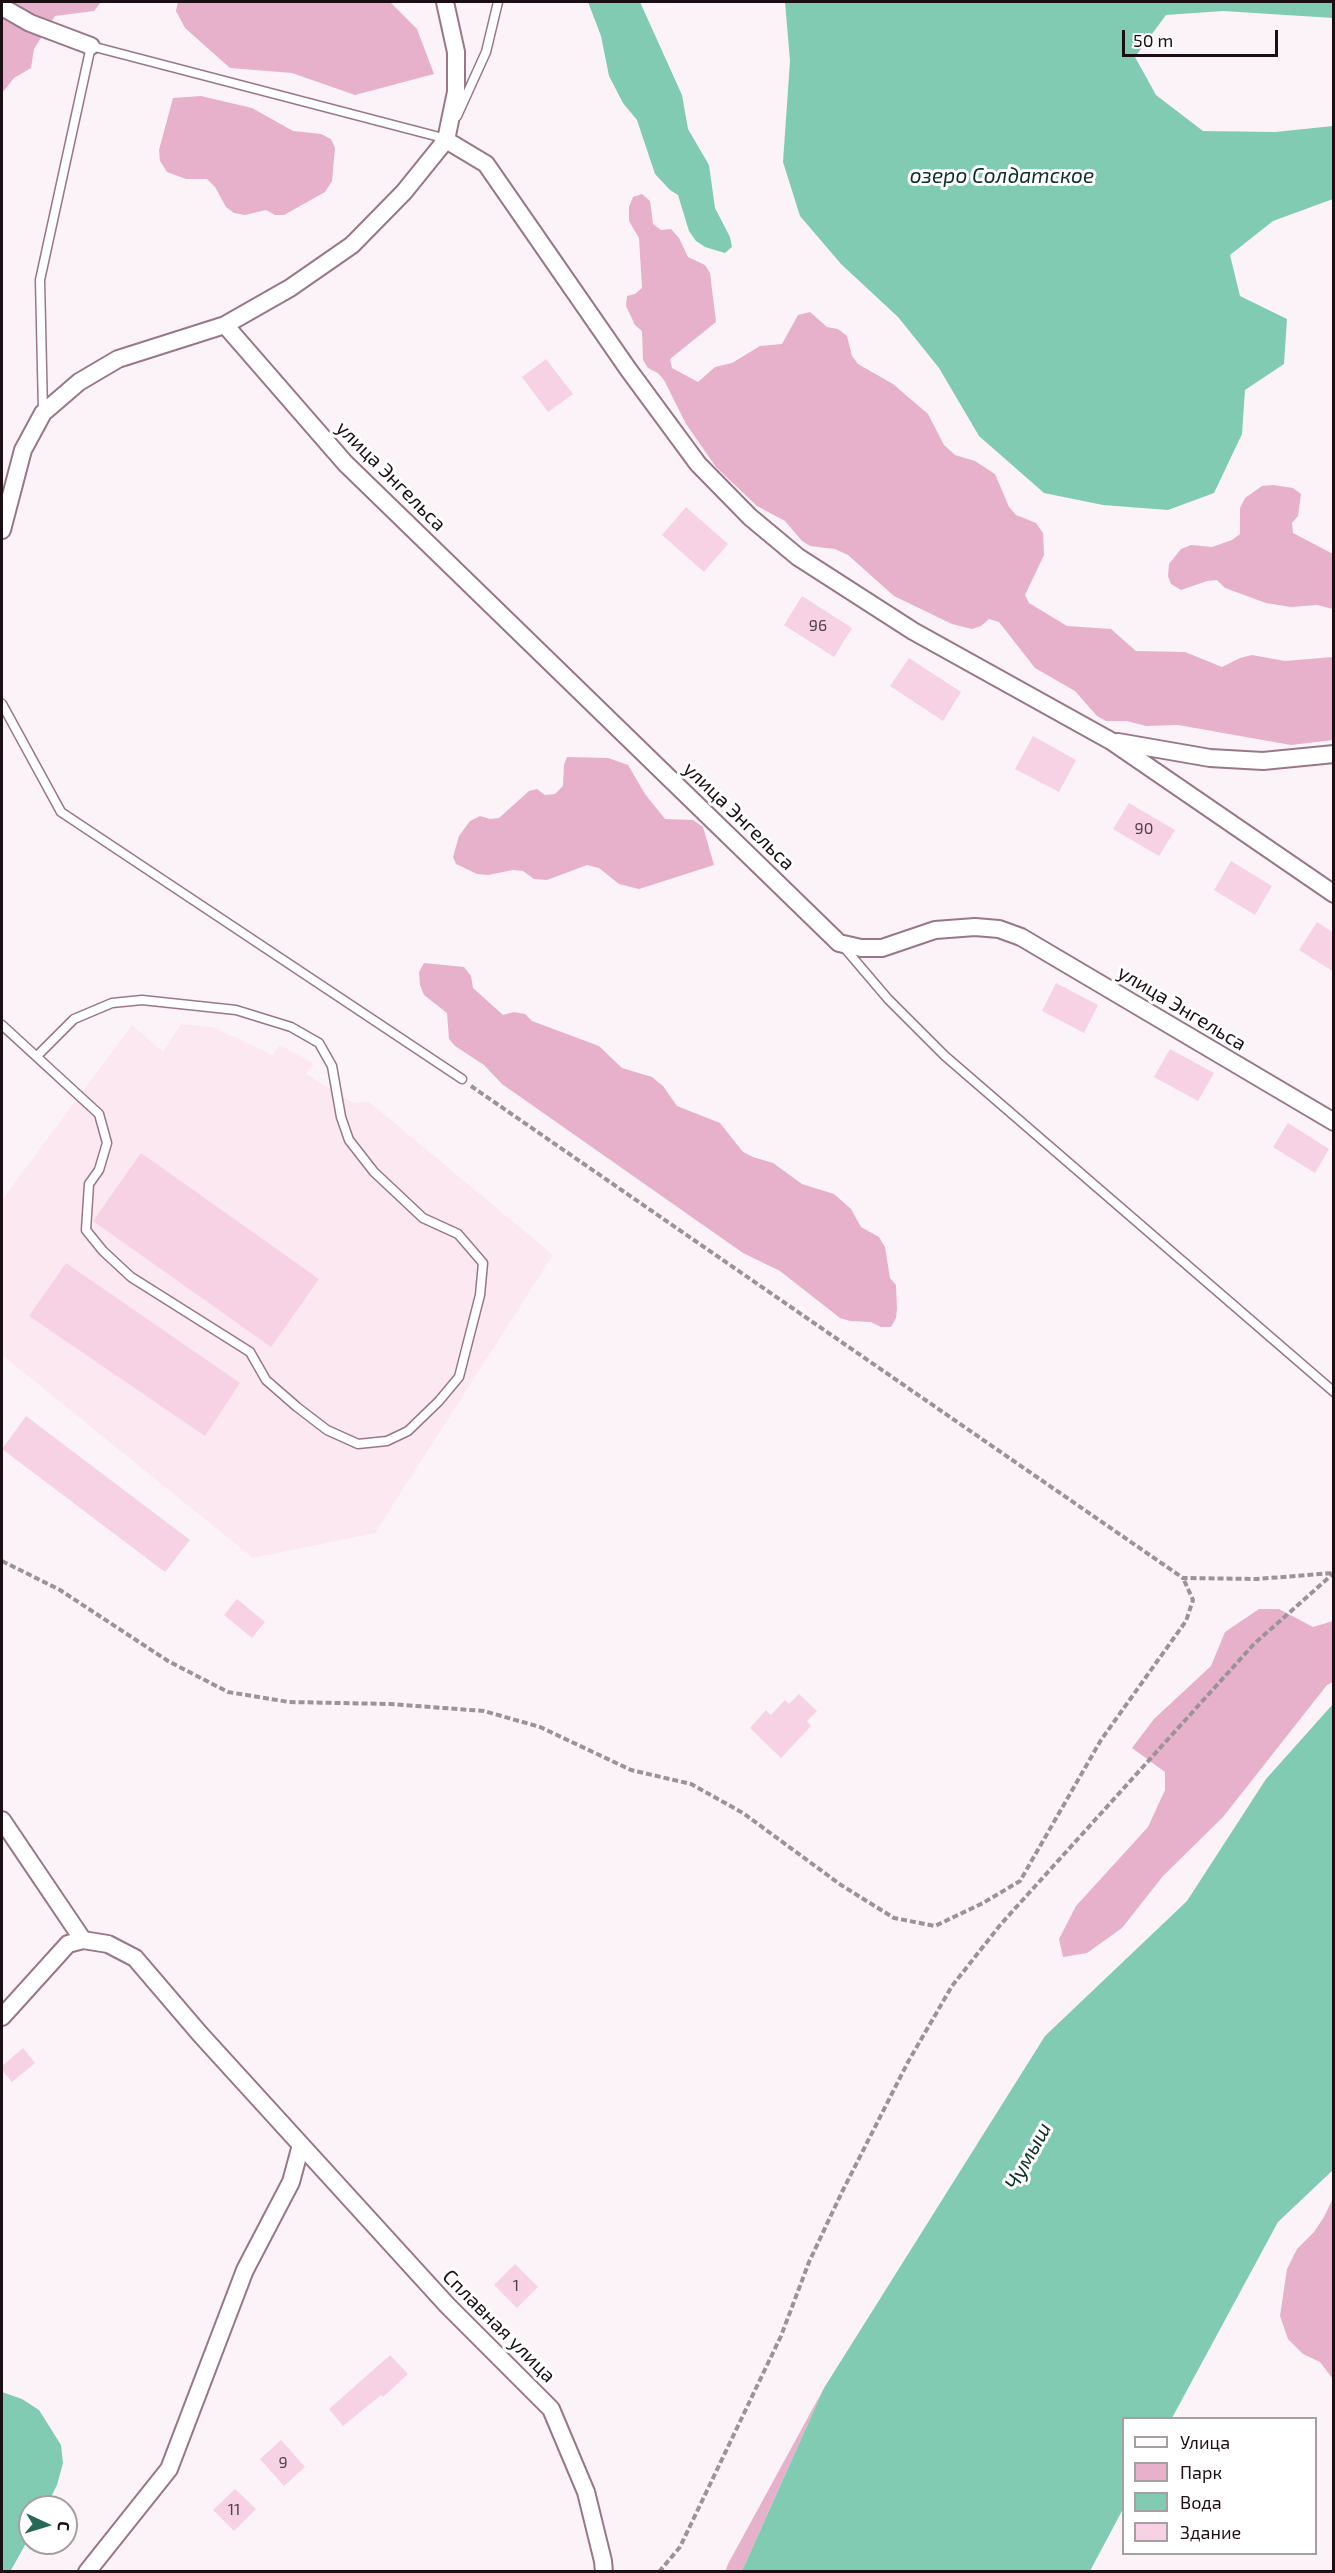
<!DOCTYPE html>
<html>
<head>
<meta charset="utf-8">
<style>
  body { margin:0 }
  #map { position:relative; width:1335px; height:2573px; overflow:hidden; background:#fbf3f7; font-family:"Exo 2",sans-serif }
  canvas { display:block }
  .frame { position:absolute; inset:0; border:3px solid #1b0f15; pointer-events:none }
  .legend { position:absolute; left:1122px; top:2417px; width:195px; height:138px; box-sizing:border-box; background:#fff; border:2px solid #a49fa1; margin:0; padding:8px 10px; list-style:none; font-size:18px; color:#1b0f15 }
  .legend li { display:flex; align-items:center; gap:12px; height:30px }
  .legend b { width:30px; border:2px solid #a49fa1 }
  .north { position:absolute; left:18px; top:2495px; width:60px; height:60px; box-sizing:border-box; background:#fff; border:2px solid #a49fa1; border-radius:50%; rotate:94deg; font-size:16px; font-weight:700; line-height:24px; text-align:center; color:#1b0f15 }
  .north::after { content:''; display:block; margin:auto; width:21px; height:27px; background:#286856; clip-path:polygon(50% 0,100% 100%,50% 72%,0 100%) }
  .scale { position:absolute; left:1122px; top:30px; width:156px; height:27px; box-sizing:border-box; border:3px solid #1b0f15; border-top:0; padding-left:8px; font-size:18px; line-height:21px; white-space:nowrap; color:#1b0f15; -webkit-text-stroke:4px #fff; paint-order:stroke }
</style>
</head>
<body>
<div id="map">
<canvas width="1335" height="2573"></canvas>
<div class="frame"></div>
<ul class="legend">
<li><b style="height:8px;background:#fff"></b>Улица</li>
<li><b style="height:16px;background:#e7b0cb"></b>Парк</li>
<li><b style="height:16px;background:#82cbb3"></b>Вода</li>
<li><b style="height:16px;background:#f7d2e4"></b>Здание</li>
</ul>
<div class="north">С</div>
<div class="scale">50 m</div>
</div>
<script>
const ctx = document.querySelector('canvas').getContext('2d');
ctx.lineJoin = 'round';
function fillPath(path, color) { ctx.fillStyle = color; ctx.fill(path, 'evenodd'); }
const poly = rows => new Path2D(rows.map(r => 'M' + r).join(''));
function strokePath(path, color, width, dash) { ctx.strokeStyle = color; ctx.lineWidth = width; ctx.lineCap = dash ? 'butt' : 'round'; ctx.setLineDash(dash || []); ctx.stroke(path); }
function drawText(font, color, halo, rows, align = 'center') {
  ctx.font = font + ' "Exo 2",sans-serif'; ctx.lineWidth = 6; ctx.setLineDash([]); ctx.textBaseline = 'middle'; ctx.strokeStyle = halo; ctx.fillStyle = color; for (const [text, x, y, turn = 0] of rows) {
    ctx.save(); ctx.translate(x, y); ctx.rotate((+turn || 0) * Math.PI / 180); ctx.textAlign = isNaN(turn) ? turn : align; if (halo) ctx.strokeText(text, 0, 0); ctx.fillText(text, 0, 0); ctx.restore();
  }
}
fillPath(poly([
  [181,1024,213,1027,272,1055,280,1045,314,1064,306,1074,353,1103,369,1102,553,1255,375,1533,253,1558,2,1355,2,1200,132,1025,163,1052]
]), '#fbe8f1');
fillPath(poly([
  [2,2,101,2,94,11,55,16,34,49,31,68,14,78,2,93],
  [178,2,390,2,417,29,434,74,355,95,292,73,230,68,185,28,176,11],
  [201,96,252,108,293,131,321,134,331,139,335,148,332,181,325,192,284,215,275,215,266,210,245,215,234,213,226,207,215,187,207,179,186,179,167,172,160,161,159,150,173,98],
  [642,194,650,201,653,224,661,230,671,229,679,238,688,257,705,265,710,273,716,322,670,359,672,368,698,382,715,367,732,363,760,346,782,344,798,315,810,312,827,327,838,329,847,336,852,356,858,364,893,384,928,414,944,445,955,455,975,461,995,474,1009,507,1016,515,1036,523,1043,533,1044,555,1025,595,1029,603,1067,626,1111,629,1136,651,1185,652,1222,667,1240,658,1252,655,1285,661,1333,657,1333,740,1291,745,1178,725,1146,726,1127,721,1106,721,1097,716,1075,691,1035,668,999,622,989,619,981,626,972,629,952,624,894,596,848,555,835,549,810,546,802,541,785,521,757,506,716,467,686,424,664,380,658,373,648,368,643,360,642,331,635,325,626,306,627,296,635,294,642,288,639,238,629,221,629,207,633,197],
  [1273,485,1293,488,1301,494,1298,516,1292,523,1293,533,1333,554,1333,609,1317,605,1291,607,1266,603,1225,588,1217,580,1207,581,1181,590,1171,584,1168,576,1169,564,1181,549,1191,545,1212,547,1232,540,1240,534,1240,508,1245,498,1262,486],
  [567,757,608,758,628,765,645,794,665,819,693,820,703,827,714,865,639,889,619,884,599,868,587,865,547,880,534,879,523,871,513,870,488,875,477,874,456,864,453,857,459,836,470,821,480,816,490,819,499,818,529,791,537,789,545,795,555,794,563,786,564,765],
  [424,963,464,967,471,976,473,988,503,1015,514,1012,525,1014,532,1021,599,1046,622,1068,652,1077,663,1086,677,1106,720,1123,743,1152,753,1157,773,1163,802,1184,834,1194,851,1209,861,1227,879,1237,885,1247,890,1278,896,1285,897,1309,896,1318,891,1327,881,1327,871,1322,850,1321,840,1318,780,1271,743,1253,502,1084,484,1065,455,1046,449,1039,447,1013,424,995,420,985,419,972],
  [1259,1609,1279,1609,1313,1627,1333,1621,1333,1682,1327,1685,1223,1817,1163,1876,1122,1928,1087,1953,1063,1957,1059,1939,1076,1906,1148,1827,1165,1790,1165,1772,1132,1748,1154,1719,1211,1666,1225,1632],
  [1333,2198,1333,2379,1320,2362,1303,2354,1288,2339,1280,2316,1287,2269,1297,2249,1314,2232,1324,2217],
  [824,2388,742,2571,725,2572,728,2564]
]), '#e7b0cb');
fillPath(poly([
  [588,2,640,2,682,95,688,129,709,165,715,208,730,237,732,247,725,253,705,247,696,241,689,231,678,195,670,190,655,174,637,120,623,103,609,76,601,36],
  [785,2,1333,2,1333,18,1223,11,1166,15,1135,57,1156,95,1203,131,1275,132,1333,126,1333,199,1273,221,1230,255,1240,296,1287,319,1284,364,1245,390,1242,434,1214,493,1168,510,1103,505,1044,493,979,436,939,368,898,317,841,264,800,216,783,162,790,61],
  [1333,1704,1333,2170,1278,2222,1172,2418,1124,2418,1123,2509,1090,2571,742,2571,824,2388,1045,2036,1187,1901,1266,1779],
  [2,2392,22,2399,39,2410,61,2445,63,2463,57,2485,46,2507,30,2507,30,2536,10,2572,2,2571]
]), '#82cbb3');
fillPath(poly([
  [546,359,573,394,548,412,522,377],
  [686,507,728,544,704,572,662,535],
  [802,596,852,628,834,657,784,625],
  [909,658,961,692,943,721,890,686],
  [1033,736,1076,760,1059,792,1015,769],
  [1129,803,1175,830,1159,856,1113,829],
  [1231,861,1272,886,1255,915,1214,890],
  [1317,922,1334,933,1334,972,1299,950],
  [1056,983,1098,1005,1084,1033,1042,1011],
  [1170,1049,1214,1073,1198,1101,1154,1077],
  [1288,1123,1329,1149,1315,1173,1273,1147],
  [141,1153,319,1279,271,1347,93,1221],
  [66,1263,240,1383,205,1436,29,1316],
  [26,1416,190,1540,165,1572,2,1449],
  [237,1599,265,1622,252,1638,224,1615],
  [799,1694,817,1711,807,1721,811,1726,781,1758,750,1728,766,1710,771,1715,785,1700,789,1704],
  [23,2048,35,2063,12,2082,2,2070,2,2066],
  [515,2264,538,2287,517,2308,494,2285],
  [390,2355,408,2374,383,2397,381,2395,343,2426,329,2409],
  [281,2440,305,2467,284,2486,260,2459],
  [235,2489,256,2509,234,2531,213,2510]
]), '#f7d2e4');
const service = poly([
  [457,116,486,52,498,2],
  [43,412,40,280,91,46,447,139],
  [2,704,61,812,462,1079],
  [842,945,888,999,945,1056,1334,1392],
  [2,1025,99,1114,107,1143,99,1170,89,1184,86,1230,103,1251,131,1277,250,1352,266,1380,297,1407,327,1430,358,1444,387,1441,408,1431,439,1401,459,1377,480,1295,483,1263,458,1234,423,1218,374,1172,349,1140,341,1117,332,1066,319,1043,291,1027,236,1010,142,1000,112,1003,74,1019,37,1056]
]);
const minor = poly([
  [2,7,30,23,91,46],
  [446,140,486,164,628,369,698,464,750,517,798,557,913,631,1111,741,1334,894],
  [225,325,345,463,839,943,861,948,882,948,935,930,975,927,999,929,1021,937,1334,1122],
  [2,530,23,450,43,413,79,382,118,359,225,325,290,288,352,245,404,192,446,140,456,92,456,52,445,2],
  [1118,742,1210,758,1263,761,1334,754],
  [2,1820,83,1940],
  [2,2017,68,1944,83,1940,108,1944,135,1958,200,2034,447,2305,551,2409,586,2492,603,2561,604,2572],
  [87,2572,169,2469,245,2270,291,2182,301,2145]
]);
strokePath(service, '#978', 11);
strokePath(minor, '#978', 20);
strokePath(poly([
  [471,1086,1183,1578,1257,1579,1333,1573],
  [2,1561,60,1590,168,1661,228,1692,289,1702,390,1704,484,1711,540,1727,631,1770,691,1784,743,1813,841,1885,894,1918,935,1926,983,1903,1020,1881,1101,1740,1186,1621,1193,1600,1183,1578],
  [659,2572,680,2547,781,2336,809,2262,842,2192,908,2062,952,1986,1001,1924,1254,1644,1334,1573]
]), '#9c9397', 4, [6, 3]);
strokePath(service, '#fff', 8);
strokePath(minor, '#fff', 16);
drawText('16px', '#524049', null, [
  ["96",818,626],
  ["90",1144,829],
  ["1",516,2286],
  ["9",283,2463],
  ["11",234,2510]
]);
drawText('20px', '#1b0f15', '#fff', [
  ["улица Энгельса",391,476,45],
  ["улица Энгельса",739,816,44],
  ["улица Энгельса",1182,1008,31],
  ["Сплавная улица",499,2326,45]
]);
drawText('italic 21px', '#0d3027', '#fff', [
  ["озеро Солдатское",1002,176],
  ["Чумыш",1028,2156,-61]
]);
</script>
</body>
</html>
